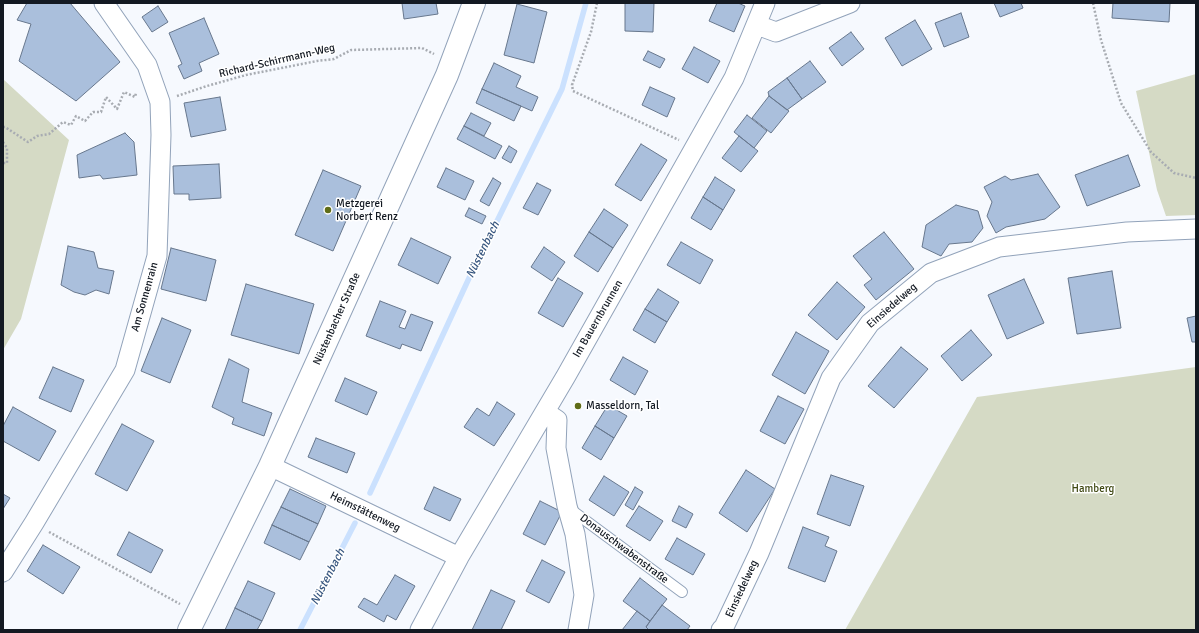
<!DOCTYPE html>
<html>
<head>
<meta charset="utf-8">
<style>
  body { margin:0 }
  #map { position:relative; width:1199px; height:633px; overflow:hidden; background:#f6f9fe; font-family:Signika,sans-serif }
  canvas { display:block }
  .frame { position:absolute; inset:0; border:4px solid #131922; pointer-events:none }
</style>
</head>
<body>
<div id="map">
<canvas width="1199" height="633"></canvas>
<div class="frame"></div>
</div>
<script>
const ctx = document.querySelector('canvas').getContext('2d');
ctx.lineJoin = 'round';
function fillPath(path, color) { ctx.fillStyle = color; ctx.fill(path, 'evenodd'); }
const poly = rows => new Path2D(rows.map(r => 'M' + r).join(''));
function strokePath(path, color, width, dash) { ctx.strokeStyle = color; ctx.lineWidth = width; ctx.lineCap = dash ? 'butt' : 'round'; ctx.setLineDash(dash || []); ctx.stroke(path); }
function drawText(font, color, halo, rows, align = 'center') {
  ctx.font = font + ' Signika,sans-serif'; ctx.lineWidth = 3; ctx.setLineDash([]); ctx.textBaseline = 'middle'; ctx.strokeStyle = halo; ctx.fillStyle = color; for (const [text, x, y, turn = 0] of rows) {
    ctx.save(); ctx.translate(x, y); ctx.rotate((+turn || 0) * Math.PI / 180); ctx.textAlign = isNaN(turn) ? turn : align; if (halo) ctx.strokeText(text, 0, 0); ctx.fillText(text, 0, 0); ctx.restore();
  }
}
fillPath(poly([
  [1196,74,1196,215,1166,216,1157,190,1136,91],
  [3,79,69,140,21,319,3,350],
  [1196,367,1196,630,845,630,977,397]
]), '#d5dac5');
strokePath(poly([
  [370,493,470,276,562,89,586,3],
  [300,630,355,523]
]), '#cbe1fe', 5.5);
const building = poly([
  [27,3,70,3,120,62,76,101,19,61,31,24,17,20,27,3],
  [402,3,436,3,438,14,404,19,402,3],
  [625,3,654,3,653,32,625,31,625,3],
  [717,3,738,3,745,6,734,32,709,21,717,3],
  [994,3,1021,3,1023,8,1000,17,994,3],
  [1113,3,1170,3,1169,22,1112,18,1113,3],
  [517,4,547,12,534,63,504,55,517,4],
  [158,6,168,22,152,32,142,17,158,6],
  [961,13,969,37,944,47,935,23,961,13],
  [204,18,219,54,199,63,202,71,184,79,178,66,182,64,169,33,204,18],
  [915,20,932,49,902,66,885,38,915,20],
  [851,32,864,49,842,66,829,48,851,32],
  [694,47,720,61,708,83,682,69,694,47],
  [648,51,665,59,660,68,643,60,648,51],
  [810,61,826,82,802,99,787,78,810,61],
  [494,63,521,76,516,87,538,97,532,111,482,89,494,63],
  [787,78,802,99,787,110,769,96,768,92,787,78],
  [650,87,675,98,667,117,642,105,650,87],
  [482,89,521,106,514,121,476,103,482,89],
  [769,96,789,111,771,133,752,118,769,96],
  [220,97,226,130,191,137,184,103,220,97],
  [471,113,491,123,484,136,464,126,471,113],
  [747,115,767,131,754,148,734,132,747,115],
  [464,126,502,146,495,159,457,139,464,126],
  [125,133,134,142,137,175,103,179,100,175,79,178,77,155,125,133],
  [739,136,758,151,741,172,722,158,739,136],
  [641,144,667,160,641,201,615,185,641,144],
  [509,146,517,151,511,163,502,158,509,146],
  [1128,155,1140,186,1087,206,1075,175,1128,155],
  [219,164,221,198,189,200,189,194,174,194,173,166,219,164],
  [446,168,474,181,465,200,437,187,446,168],
  [323,170,361,186,333,251,295,235,323,170],
  [1038,174,1060,207,1045,219,1006,227,996,233,987,216,992,202,984,187,1005,176,1011,180,1038,174],
  [715,177,735,190,723,210,703,197,715,177],
  [493,178,501,183,489,206,480,201,493,178],
  [537,183,551,190,538,215,523,208,537,183],
  [703,197,723,210,711,230,691,218,703,197],
  [956,205,978,211,983,228,972,242,949,244,941,256,922,247,926,225,956,205],
  [469,208,486,216,482,224,465,216,469,208],
  [604,209,628,225,613,248,589,232,604,209],
  [589,232,613,248,598,272,574,256,589,232],
  [884,232,914,269,876,300,864,285,872,279,853,256,884,232],
  [411,238,451,257,438,284,398,265,411,238],
  [681,242,713,260,700,284,667,265,681,242],
  [68,246,94,252,98,268,114,271,109,294,96,290,85,295,74,292,61,285,68,246],
  [544,247,565,262,552,281,531,267,544,247],
  [171,248,216,260,206,301,161,289,171,248],
  [1112,271,1121,328,1077,334,1068,278,1112,271],
  [558,278,583,293,563,327,538,313,558,278],
  [1024,279,1044,323,1007,339,988,295,1024,279],
  [837,282,865,307,837,340,808,315,837,282],
  [246,284,314,304,299,354,231,335,246,284],
  [658,289,679,302,667,322,645,309,658,289],
  [380,301,406,311,399,327,405,329,411,314,433,322,421,351,402,344,400,349,366,336,380,301],
  [645,309,667,322,655,343,633,330,645,309],
  [1196,316,1196,342,1192,342,1187,318,1196,316],
  [162,318,191,330,170,383,141,371,162,318],
  [971,330,992,355,962,381,941,356,971,330],
  [796,332,829,351,805,394,772,375,796,332],
  [901,347,928,369,894,408,868,386,901,347],
  [623,357,648,371,635,395,610,380,623,357],
  [229,359,249,369,242,402,272,413,264,436,232,424,234,418,212,407,229,359],
  [53,367,84,380,71,412,39,398,53,367],
  [345,378,377,392,367,415,335,401,345,378],
  [778,396,804,409,785,444,760,431,778,396],
  [497,402,515,414,494,446,464,427,477,408,489,416,497,402],
  [608,405,627,416,614,438,595,426,608,405],
  [13,407,56,431,39,461,3,441,3,426,13,407],
  [122,424,154,441,127,491,95,474,122,424],
  [595,426,614,438,601,460,582,448,595,426],
  [316,438,355,453,347,473,308,457,316,438],
  [746,470,775,489,747,532,719,513,746,470],
  [831,475,864,486,850,526,817,514,831,475],
  [604,476,629,492,614,516,589,500,604,476],
  [434,487,461,499,450,521,424,509,434,487],
  [635,487,643,492,633,510,625,505,635,487],
  [290,489,326,506,318,524,281,507,290,489],
  [3,494,10,498,3,509,3,494],
  [540,501,562,512,545,545,523,534,540,501],
  [639,506,663,521,650,541,626,526,639,506],
  [679,506,693,514,686,528,672,521,679,506],
  [281,507,318,524,309,542,272,525,281,507],
  [272,525,309,542,300,560,264,543,272,525],
  [803,527,829,537,825,546,837,551,825,582,788,568,803,527],
  [129,532,163,550,151,573,117,555,129,532],
  [677,538,705,554,693,575,665,559,677,538],
  [43,545,80,567,63,594,27,571,43,545],
  [542,560,565,572,549,603,526,591,542,560],
  [395,575,415,586,396,620,387,615,384,622,358,607,364,598,377,605,395,575],
  [640,578,667,599,650,621,623,601,640,578],
  [248,581,275,593,262,621,235,608,248,581],
  [491,590,515,601,501,630,472,630,491,590],
  [662,605,690,626,687,630,649,630,646,627,662,605],
  [235,608,262,621,257,630,225,630,235,608],
  [637,611,650,621,646,627,649,630,622,630,637,611]
]);
fillPath(building, '#aabfdc');
strokePath(building, '#67778d', 1);
const lane = poly([
  [570,509,682,592]
]);
const street = poly([
  [757,25,776,32,850,3],
  [545,412,557,420,556,448,567,506,575,534,584,595,578,630],
  [270,466,459,557],
  [3,572,34,523,125,370,157,256,161,135,160,102,147,65,104,3],
  [420,630,459,557,566,376,734,78,765,3],
  [721,630,724,627,759,553,831,378,870,323,931,273,999,247,1127,232,1196,229]
]);
const secondary = poly([
  [189,630,270,466,447,75,474,3]
]);
strokePath(lane, '#92a3ba', 12);
strokePath(street, '#92a3ba', 21);
strokePath(secondary, '#92a3ba', 24);
strokePath(poly([
  [597,3,591,32,572,85,573,91,679,140],
  [1093,3,1101,40,1121,103,1151,152,1174,173,1196,178],
  [177,96,207,86,246,75,317,61,334,59,351,50,422,48,434,54],
  [3,127,5,127,28,142,37,136,49,134,63,122,71,125,76,116,85,121,93,112,101,112,106,97,117,109,124,92,135,97,136,93],
  [3,142,7,148,7,163,3,163],
  [49,532,180,604]
]), '#a8acb2', 2.5, [2, 2]);
strokePath(lane, '#fff', 10);
strokePath(street, '#fff', 19);
strokePath(secondary, '#fff', 22);
for (const [x, y, r, color] of [
  [328,210,4,"#606d18"],
  [578,406,4,"#606d18"]
]) { const dot = new Path2D(); dot.arc(x, y, r, 0, 2 * Math.PI); ctx.fillStyle = color; ctx.fill(dot); strokePath(dot, '#fff', 1.5); }
drawText('11px', '#131922', '#fff', [
  ["Richard-Schirrmann-Weg",277,61,-13],
  ["Am Sonnenrain",145,297,-74],
  ["Einsiedelweg",892,306,-41],
  ["Nüstenbacher Straße",337,319,-66],
  ["Im Bauernbrunnen",598,319,-60],
  ["Heimstättenweg",365,512,26],
  ["Donauschwabenstraße",624,549,37],
  ["Einsiedelweg",742,589,-65]
]);
drawText('11px', '#131922', '#fff', [
  ["Metzgerei",336,204],
  ["Norbert Renz",336,217],
  ["Masseldorn, Tal",586,406]
], 'left');
drawText('11px', '#3e4711', '#fff', [
  ["Hamberg",1093,489]
]);
drawText('italic 12px', '#37567f', '#fff', [
  ["Nüstenbach",483,250,-64],
  ["Nüstenbach",328,577,-63]
]);
</script>
</body>
</html>
